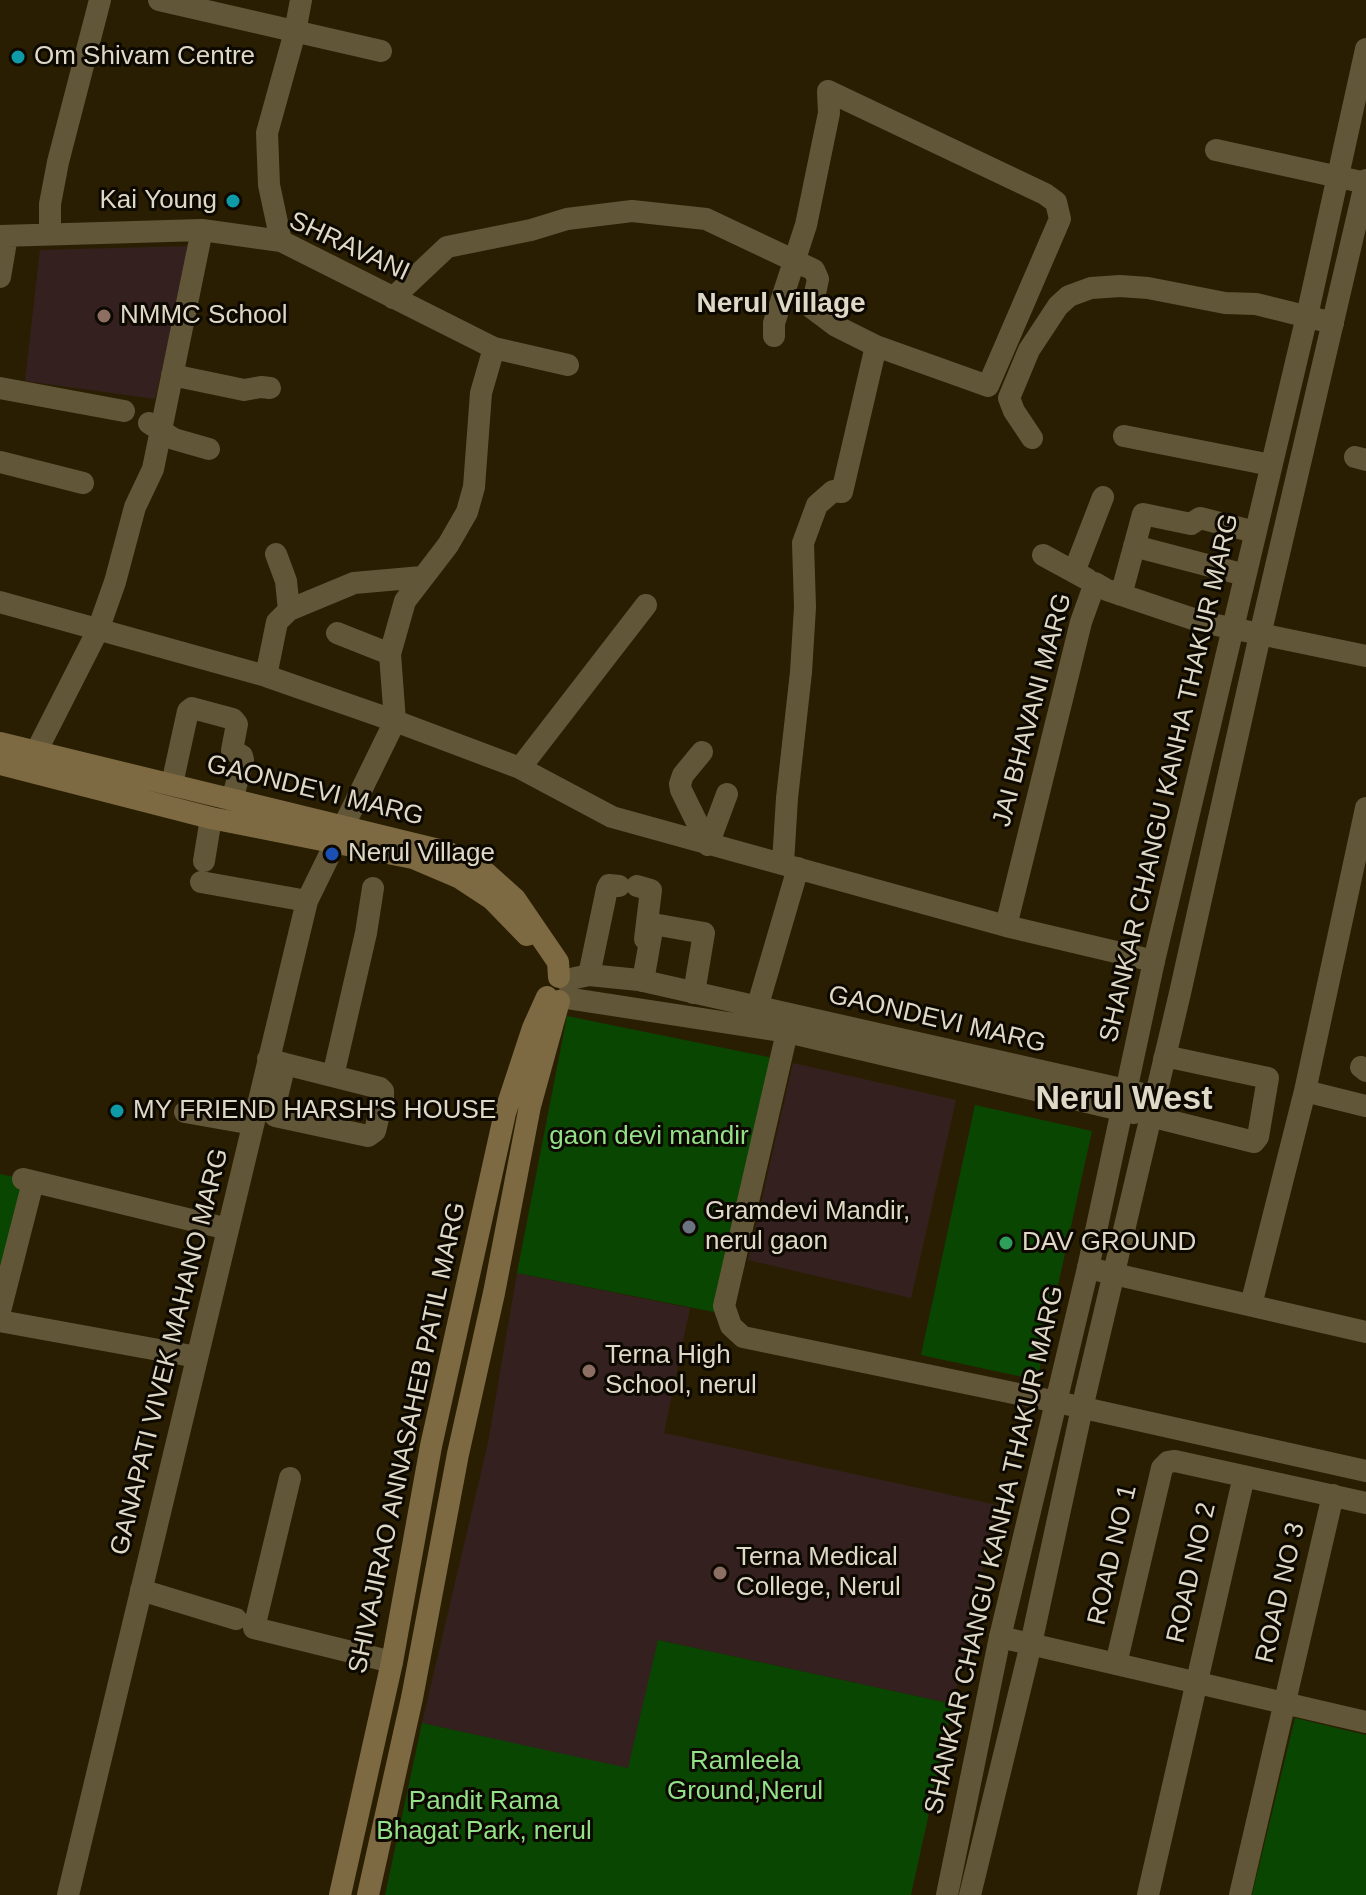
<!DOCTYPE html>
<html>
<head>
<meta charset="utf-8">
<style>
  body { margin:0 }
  canvas { display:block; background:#291e01 }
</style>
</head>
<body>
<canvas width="1366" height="1895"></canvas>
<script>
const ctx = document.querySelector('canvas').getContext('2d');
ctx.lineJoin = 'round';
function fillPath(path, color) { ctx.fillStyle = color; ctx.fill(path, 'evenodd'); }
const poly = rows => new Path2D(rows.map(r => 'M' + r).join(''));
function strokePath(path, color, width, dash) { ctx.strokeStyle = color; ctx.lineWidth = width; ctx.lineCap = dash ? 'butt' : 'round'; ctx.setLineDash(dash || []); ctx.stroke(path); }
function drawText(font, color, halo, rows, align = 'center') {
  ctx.font = font + ' Helvetica,sans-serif'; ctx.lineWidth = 6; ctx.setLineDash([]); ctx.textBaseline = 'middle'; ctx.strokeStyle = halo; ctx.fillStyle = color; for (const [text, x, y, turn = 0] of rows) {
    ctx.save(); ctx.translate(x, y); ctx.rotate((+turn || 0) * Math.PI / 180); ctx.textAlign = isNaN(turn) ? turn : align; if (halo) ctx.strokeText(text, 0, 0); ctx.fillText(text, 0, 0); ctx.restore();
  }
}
fillPath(poly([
  [191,246,155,399,25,381,40,250],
  [793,1063,956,1100,911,1298,748,1260],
  [517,1273,690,1308,664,1433,997,1505,953,1704,658,1640,629,1769,422,1723,488,1443]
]), '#34211f');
fillPath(poly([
  [567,1016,773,1058,714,1312,517,1273],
  [975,1105,1092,1131,1037,1380,921,1355],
  [0,1174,23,1179,0,1273],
  [658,1640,953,1704,911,1895,385,1895,422,1723,628,1768],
  [1295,1718,1366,1735,1366,1895,1252,1895]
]), '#094601');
strokePath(poly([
  [159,0,381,51],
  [1216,150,1366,183],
  [50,233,50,204,58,162,100,0],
  [0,236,202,230,281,241,494,348,568,365],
  [281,241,269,185,267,133,295,32,301,0],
  [0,277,7,236],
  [393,298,447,247,531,230,567,219,632,211,706,219,814,270,818,279,812,308,836,326,876,346],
  [774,336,774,323,806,225,829,113,828,91,1045,194,1056,202,1060,219,988,386,876,346,842,492,833,491,817,505,803,543,805,607,801,672,787,798,783,863],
  [172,375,244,390,261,387,270,388],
  [0,388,124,411],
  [149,423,174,439,209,449],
  [1124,436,1271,465],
  [1032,438,1014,411,1009,398,1029,350,1058,306,1069,296,1091,288,1120,286,1148,288,1225,303,1256,304,1333,323],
  [1355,457,1366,460],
  [0,462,83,483],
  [1134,546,1245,575],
  [276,554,286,581,289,610],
  [1043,555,1087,579],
  [1074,572,1103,497],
  [1121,595,1143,514,1191,524,1200,518,1255,532],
  [0,602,266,676,395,721,520,768,612,817,1006,926,1154,961],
  [390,654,405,601,448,545,467,512,474,487,481,393,494,348],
  [266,676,277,622,289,610,354,583,422,577],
  [702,752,683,775,680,784,681,790,708,845],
  [520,768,646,605],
  [32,770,37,750,98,630,115,582,135,507,153,469,202,230],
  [172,784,188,711,192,708,233,719,237,724,232,750,242,756,243,760,232,800],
  [708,845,727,794],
  [204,861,211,818],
  [201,882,307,901],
  [637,886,651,890,645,939],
  [1006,926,1081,622,1095,583,1107,590,1202,622,1366,656],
  [589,975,607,889,609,885,619,886],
  [643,981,653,924,704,933,694,993],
  [757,1008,798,868],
  [787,1032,724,1306,731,1326,743,1337,1057,1402,1366,1471],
  [268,1059,282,1063,285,1064,380,1088,383,1091,383,1097,375,1131,368,1136,275,1116,273,1113,285,1064],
  [1361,1067,1366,1071],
  [333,1076,366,933,373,888],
  [1305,1091,1366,1106],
  [185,1112,253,1124],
  [1150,1116,1254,1142,1258,1137,1268,1078,1174,1058,1164,1059],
  [23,1179,228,1229],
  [1088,1268,1366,1332],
  [1251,1305,1305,1091,1366,808],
  [0,1311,33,1182],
  [0,1321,197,1357],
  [290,1478,254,1628,392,1662],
  [141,1590,236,1619],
  [1000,1637,1366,1722],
  [1116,1664,1162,1468,1168,1462,1175,1461,1366,1503],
  [68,1895,307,901,395,721,390,654,337,633],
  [1148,1895,1244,1476],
  [1240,1895,1333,1495]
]), '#625638', 22);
strokePath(poly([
  [566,980,589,975,639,980,1139,1093],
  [566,998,787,1032,1134,1113],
  [947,1895,1000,1637,1088,1268,1154,961,1307,316,1366,49],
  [970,1895,1031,1644,1082,1408,1180,993,1260,635,1366,180]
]), '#625638', 22);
strokePath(poly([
  [0,743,447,852,486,873,515,899,558,962,559,977],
  [0,764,211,818,413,858,460,878,492,899,527,935],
  [340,1895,392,1662,431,1446,505,1113,533,1028,547,997],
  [368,1895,412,1698,458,1454,494,1293,530,1106,559,1001]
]), '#7d6a42', 22);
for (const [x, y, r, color] of [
  [18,57,8,"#0f9aa8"],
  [233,201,8,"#0f9aa8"],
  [104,316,8,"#8d6e63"],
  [332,854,8,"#1a4fb4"],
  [117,1111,8,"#0f9aa8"],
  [689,1227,8,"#6b7280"],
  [1006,1243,8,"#2e9e5b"],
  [589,1371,8,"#8d6e63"],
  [720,1573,8,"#8d6e63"]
]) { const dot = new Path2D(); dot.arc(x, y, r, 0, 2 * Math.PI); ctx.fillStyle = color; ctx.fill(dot); strokePath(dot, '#0d0901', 3); }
drawText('26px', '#ded8c7', '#0d0901', [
  ["Om Shivam Centre",34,57],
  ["Kai Young",217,201,"right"],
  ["NMMC School",120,316],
  ["Nerul Village",348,854],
  ["MY FRIEND HARSH'S HOUSE",133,1111],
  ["Gramdevi Mandir,",705,1212],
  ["nerul gaon",705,1242],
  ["DAV GROUND",1022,1243],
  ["Terna High",605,1356],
  ["School, nerul",605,1386],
  ["Terna Medical",736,1558],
  ["College, Nerul",736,1588]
], 'left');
drawText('26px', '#ded8c7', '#0d0901', [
  ["SHRAVANI",349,247,25],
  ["JAI BHAVANI MARG",1033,710,-75],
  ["SHANKAR CHANGU KANHA THAKUR MARG",1170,778,-77],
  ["GAONDEVI MARG",315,791,14],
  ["GAONDEVI MARG",937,1020,13],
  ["GANAPATI VIVEK MAHANO MARG",170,1352,-76],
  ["SHIVAJIRAO ANNASAHEB PATIL MARG",408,1438,-78],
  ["SHANKAR CHANGU KANHA THAKUR MARG",995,1550,-77],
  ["ROAD NO 1",1113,1555,-77],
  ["ROAD NO 2",1192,1573,-77],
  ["ROAD NO 3",1281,1593,-77]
]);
drawText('26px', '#93e188', '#0d0901', [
  ["gaon devi mandir",649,1137],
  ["Ramleela",745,1762],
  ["Ground,Nerul",745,1792],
  ["Pandit Rama",484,1802],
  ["Bhagat Park, nerul",484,1832]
]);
drawText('bold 28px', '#ded8c7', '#0d0901', [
  ["Nerul Village",781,304]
]);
drawText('bold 34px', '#ded8c7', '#0d0901', [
  ["Nerul West",1124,1100]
]);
</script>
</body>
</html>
